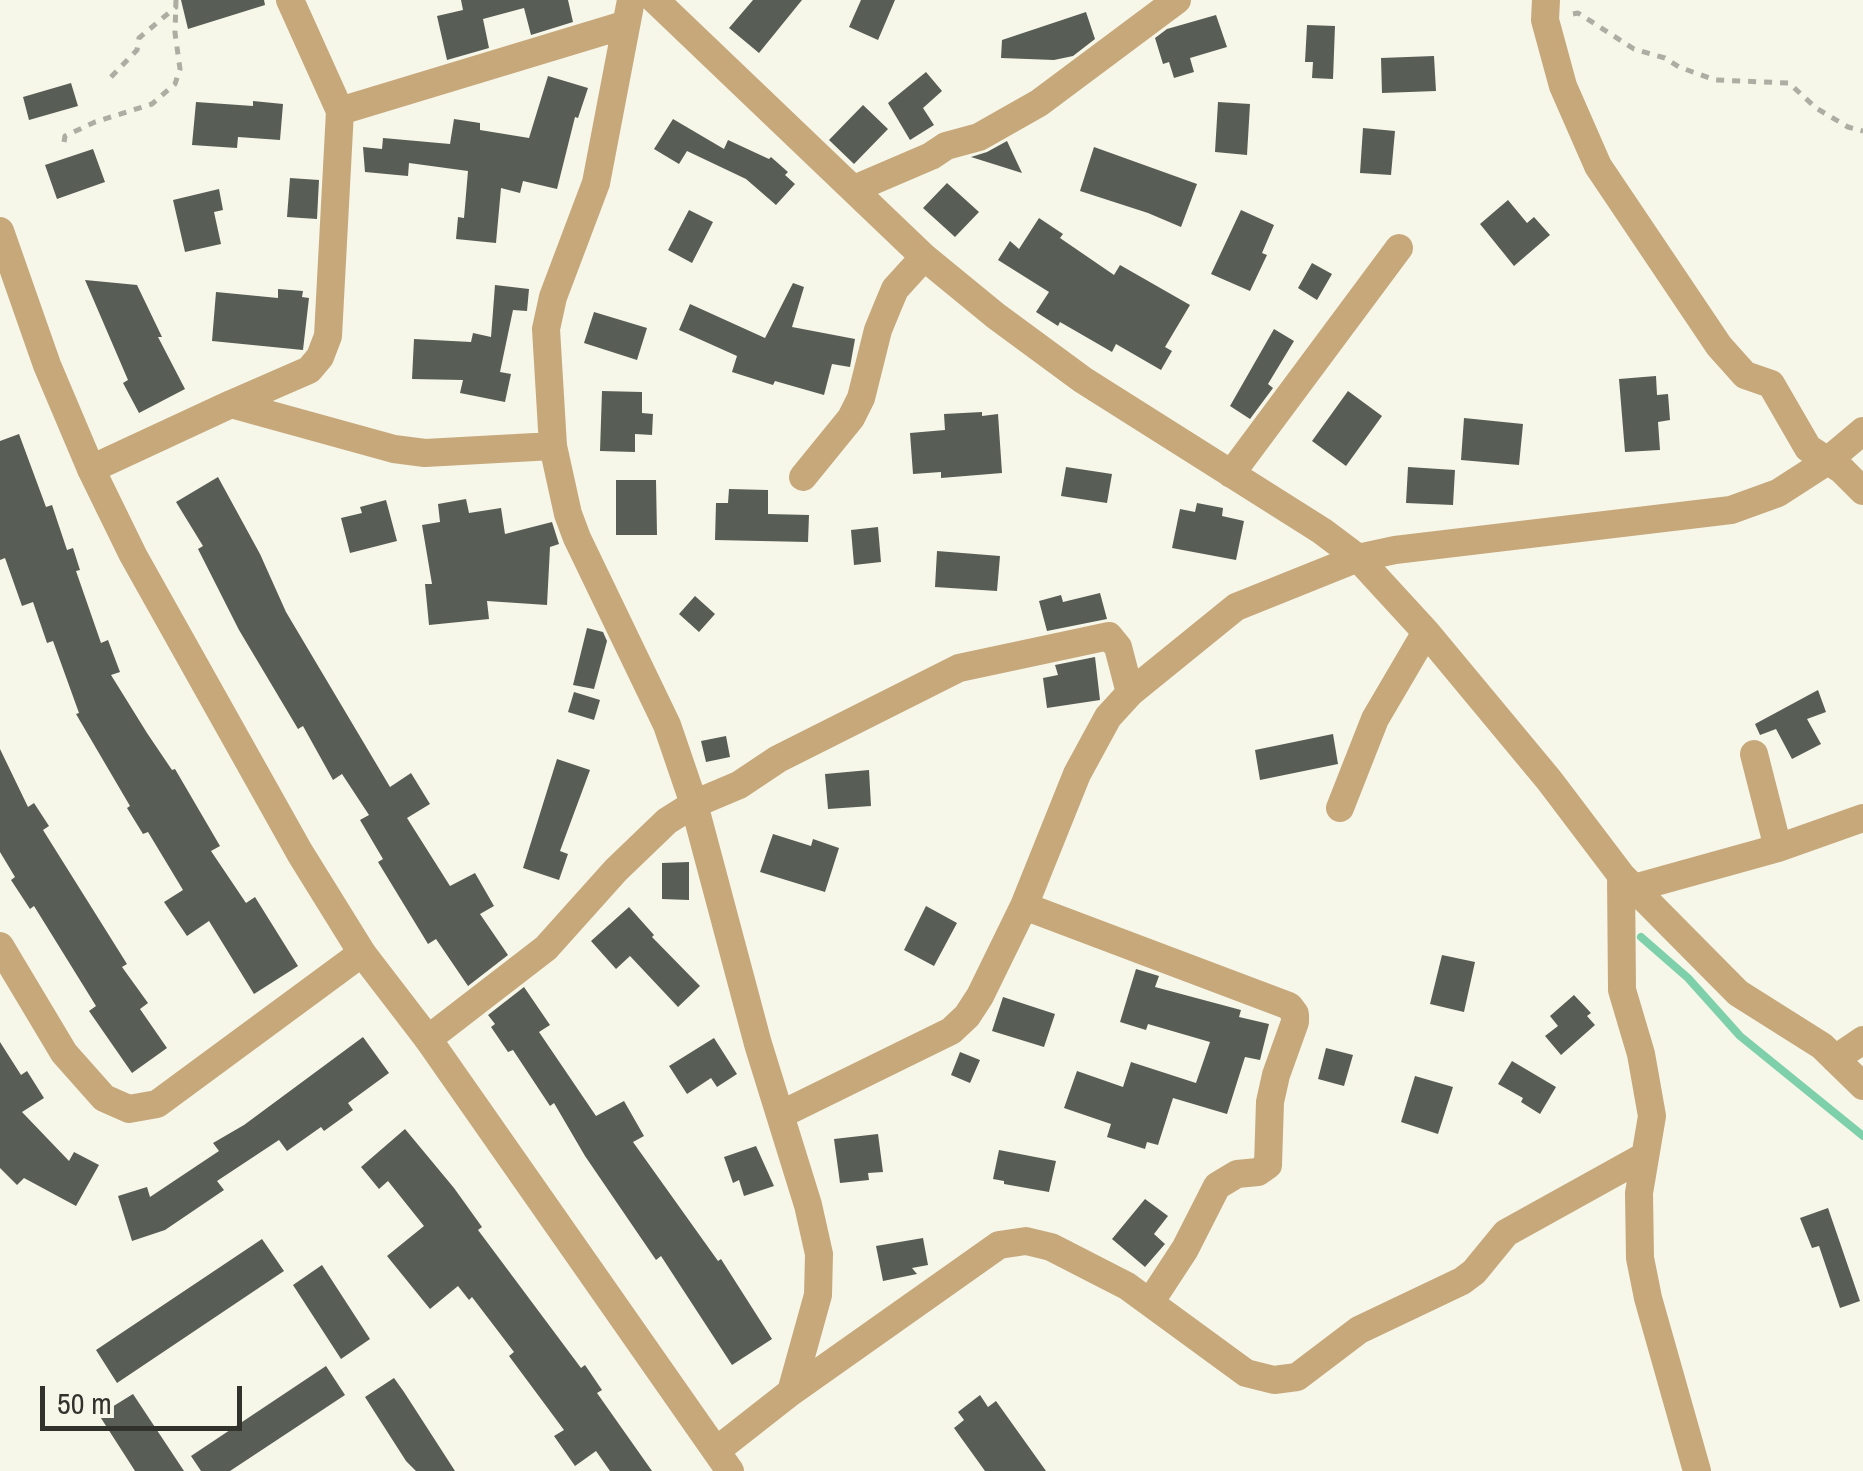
<!DOCTYPE html>
<html>
<head>
<meta charset="utf-8">
<style>
  body { margin:0 }
  #map { position:relative; width:1863px; height:1471px; overflow:hidden; background:#f6f6e9; font-family:"Archivo Narrow",sans-serif }
  canvas { display:block }
  .scale { position:absolute; left:40px; top:1386px; width:202px; height:45px; box-sizing:border-box; border:5px solid #32322d; border-top:0; padding-left:12px; font-size:30px; line-height:35px; white-space:nowrap; color:#32322d; -webkit-text-stroke:8px #f6f6e9; paint-order:stroke }
</style>
</head>
<body>
<div id="map">
<canvas width="1863" height="1471"></canvas>
<div class="scale">50 m</div>
</div>
<script>
const ctx = document.querySelector('canvas').getContext('2d');
ctx.lineJoin = 'round';
const poly = rows => new Path2D(rows.map(r => 'M' + r).join(''));
function strokePath(path, color, width, dash) { ctx.strokeStyle = color; ctx.lineWidth = width; ctx.lineCap = dash ? 'butt' : 'round'; ctx.setLineDash(dash || []); ctx.stroke(path); }
function fillPath(path, color) { ctx.fillStyle = color; ctx.fill(path, 'evenodd'); }
strokePath(poly([
  [1641,937,1688,978,1740,1036,1863,1136]
]), '#7ed0ab', 8);
fillPath(poly([
  [181,0,264,0,265,5,188,29],
  [461,0,568,0,573,22,531,35,524,8,483,19,489,48,447,60,437,16,463,10],
  [753,0,802,0,759,53,729,28],
  [861,0,895,0,878,40,849,27],
  [1086,12,1095,39,1073,56,1054,60,1001,58,1002,40],
  [1216,15,1227,47,1190,58,1194,72,1174,78,1169,62,1163,64,1155,38,1167,29],
  [1307,25,1335,26,1333,79,1312,78,1313,62,1305,62],
  [1434,56,1436,91,1382,93,1381,58],
  [926,72,942,91,923,108,934,125,910,140,888,103],
  [548,76,588,88,578,118,575,117,557,189,523,181,520,193,501,188,496,243,456,239,458,217,464,218,468,171,409,163,408,176,365,172,363,147,382,149,383,138,450,144,454,119,480,123,480,130,529,138],
  [71,83,78,106,29,120,23,97],
  [253,101,283,104,280,140,238,137,237,148,192,145,196,102,253,106],
  [1218,102,1250,104,1247,155,1215,152],
  [863,105,888,129,854,164,829,140],
  [673,119,724,149,728,140,769,159,771,157,788,172,785,175,795,184,776,205,746,179,687,151,679,164,654,149],
  [1363,128,1395,131,1391,175,1360,173],
  [1007,141,1022,173,971,157,987,152],
  [1094,147,1197,184,1181,227,1148,213,1080,191],
  [93,149,105,182,57,199,45,165],
  [290,178,319,180,317,219,287,217],
  [947,183,979,212,955,237,923,208],
  [219,189,223,210,214,212,221,244,185,252,173,200],
  [1508,200,1527,223,1534,217,1550,235,1514,266,1480,224],
  [689,210,713,222,692,263,668,250],
  [1241,210,1274,225,1262,253,1267,255,1250,291,1211,274],
  [1039,218,1063,234,1060,238,1114,275,1120,265,1190,305,1165,347,1172,351,1161,370,1116,344,1112,352,1060,322,1058,326,1036,312,1049,292,998,260,1010,241,1019,249],
  [1312,263,1332,274,1317,300,1298,288],
  [85,280,137,285,162,337,158,337,185,389,139,413,123,383,128,380],
  [793,283,804,287,792,327,855,339,850,367,832,364,824,395,775,381,773,385,732,372,737,356,679,330,690,304,765,338],
  [495,285,529,289,527,311,513,310,500,372,511,374,505,402,460,393,463,380,412,379,414,339,471,342,473,333,491,337],
  [278,289,303,291,302,297,309,298,303,350,212,341,216,292,278,298],
  [594,312,647,328,637,360,584,343],
  [1274,329,1294,341,1268,384,1273,388,1250,419,1230,406],
  [1656,376,1657,395,1668,394,1670,420,1658,422,1660,450,1625,452,1619,379],
  [602,391,642,392,642,413,653,414,652,435,635,434,635,452,600,451],
  [1348,391,1382,416,1346,466,1312,441],
  [982,412,982,416,998,414,1002,473,941,478,941,472,913,474,910,433,945,430,944,414],
  [1464,418,1523,424,1519,465,1461,460],
  [19,434,46,507,52,505,67,550,73,548,80,570,76,571,101,643,108,640,120,672,111,675,147,733,172,770,175,769,220,846,211,851,246,903,255,897,298,966,254,994,209,921,187,936,164,902,183,890,148,832,143,834,127,808,130,806,76,714,79,713,53,641,47,643,33,602,22,606,5,558,0,560,0,441],
  [1066,467,1112,474,1107,503,1061,496],
  [1408,467,1455,470,1453,505,1406,503],
  [218,477,260,554,286,612,390,787,411,773,430,804,407,818,450,886,475,873,494,906,480,914,508,955,468,986,436,939,428,944,378,862,383,859,360,820,369,815,342,774,333,780,303,726,298,729,239,630,198,549,203,546,176,502],
  [616,480,656,480,657,535,616,535],
  [729,489,768,490,768,514,809,515,808,542,715,540,716,503,728,503],
  [466,499,469,513,501,508,505,534,552,522,559,544,550,547,547,605,487,601,489,619,429,625,425,584,432,584,422,525,440,522,438,504],
  [386,500,397,541,350,553,341,518,362,513,360,507],
  [1197,503,1223,508,1222,516,1244,521,1236,560,1172,548,1180,509,1195,512],
  [878,527,881,562,854,565,851,530],
  [937,551,1000,556,997,591,935,587],
  [1100,593,1107,619,1047,631,1039,601,1061,595,1063,602],
  [695,596,715,614,699,632,679,614],
  [587,628,603,632,607,641,594,689,573,685],
  [1095,657,1100,700,1047,708,1043,678,1058,675,1055,665],
  [1818,690,1826,712,1807,719,1821,744,1792,759,1776,729,1760,735,1755,724],
  [574,692,600,700,594,720,568,712],
  [1333,734,1338,764,1260,780,1255,750],
  [726,736,730,757,706,762,701,741],
  [0,749,28,807,34,803,49,826,43,830,127,964,122,967,148,1003,140,1009,167,1048,132,1073,89,1011,96,1006,34,906,30,909,11,880,15,877,0,852],
  [557,759,590,770,560,851,568,854,559,880,523,868],
  [869,770,871,806,828,809,825,774],
  [773,834,811,846,813,839,839,848,825,892,760,872],
  [689,862,689,900,662,899,662,863],
  [926,906,957,923,934,966,904,950],
  [629,907,654,935,652,937,700,986,678,1007,630,956,616,969,591,941],
  [1442,955,1475,962,1464,1012,1430,1004],
  [1136,969,1159,976,1155,987,1241,1010,1239,1017,1269,1024,1260,1060,1245,1057,1227,1114,1173,1098,1158,1145,1147,1142,1145,1149,1107,1137,1111,1124,1064,1108,1077,1071,1123,1087,1131,1062,1196,1083,1210,1042,1148,1024,1146,1030,1120,1022],
  [524,987,550,1025,539,1032,596,1116,624,1101,644,1136,633,1142,718,1261,721,1259,772,1339,732,1365,661,1256,656,1260,585,1156,554,1103,550,1106,513,1050,508,1052,491,1027,495,1024,488,1015],
  [1574,995,1591,1013,1587,1016,1595,1025,1561,1055,1545,1036,1558,1026,1550,1016],
  [1003,997,1055,1014,1044,1047,992,1031],
  [363,1037,389,1073,348,1103,353,1110,324,1131,321,1127,287,1151,279,1140,217,1181,224,1190,165,1230,132,1241,118,1196,147,1187,150,1197,219,1151,213,1143,244,1125],
  [714,1038,737,1074,717,1087,711,1078,687,1094,669,1066],
  [0,1042,21,1075,27,1071,44,1098,22,1112,69,1161,74,1152,99,1165,76,1206,24,1178,17,1185,0,1168],
  [1326,1048,1353,1055,1344,1086,1318,1079],
  [960,1052,980,1060,970,1083,951,1075],
  [1512,1061,1556,1087,1540,1114,1521,1102,1523,1098,1498,1084],
  [1415,1076,1453,1087,1438,1134,1401,1122],
  [405,1129,454,1188,482,1227,478,1230,581,1368,585,1365,602,1390,597,1393,652,1471,610,1471,596,1451,575,1466,554,1436,564,1430,509,1356,514,1352,472,1297,469,1300,458,1286,430,1309,387,1256,424,1226,388,1181,379,1189,361,1167],
  [878,1134,883,1172,868,1173,869,1180,840,1183,834,1139],
  [756,1146,774,1186,744,1196,739,1180,733,1183,724,1157],
  [999,1150,1056,1161,1049,1192,1004,1184,1004,1181,993,1179],
  [1145,1199,1168,1216,1154,1234,1165,1244,1145,1267,1112,1239],
  [1828,1208,1860,1301,1840,1308,1819,1246,1812,1248,1800,1218],
  [923,1238,928,1265,912,1268,917,1274,883,1281,876,1246],
  [262,1239,284,1271,117,1383,96,1350],
  [322,1265,370,1339,341,1359,293,1285],
  [326,1366,345,1395,230,1471,201,1471,191,1456],
  [394,1378,404,1392,455,1471,416,1471,406,1461,365,1397],
  [133,1394,184,1471,135,1471,99,1415],
  [980,1395,988,1407,996,1401,1046,1471,985,1471,954,1428,964,1420,958,1412]
]), '#585e55');
strokePath(poly([
  [1573,14,1578,13,1634,49,1665,58,1679,67,1715,80,1789,83,1816,108,1848,127,1863,131],
  [111,77,137,50,139,38,177,6],
  [64,142,65,136,95,122,152,104,175,84,180,69,175,33,176,0]
]), '#adada3', 5, [8, 8]);
strokePath(poly([
  [631,0,596,183,553,297,546,329,553,446,568,514,577,538,667,725,694,804,758,1044,808,1205,819,1254,818,1295,791,1392,717,1450],
  [655,0,924,257,996,316,1083,380,1322,531,1358,558,1426,632,1549,780,1621,875,1738,993,1822,1046,1863,1086],
  [1546,0,1545,20,1563,86,1598,166,1719,346,1745,375,1771,384,1808,448,1842,470,1863,491],
  [340,111,624,25],
  [854,189,931,156,946,146,979,137,1039,103,1177,0],
  [231,404,309,370,320,357,328,336,340,111,290,0],
  [91,469,231,404,394,449,425,453,553,446],
  [1231,474,1399,248],
  [803,477,851,418,861,398,878,330,887,308,895,289,924,257],
  [1340,808,1375,719,1426,632],
  [1778,848,1863,818],
  [1621,875,1622,990,1641,1054,1652,1116,1639,1193,1640,1258,1648,1298,1697,1471],
  [1634,888,1778,848,1754,754],
  [1024,906,1289,1006,1295,1014,1295,1022,1276,1075,1270,1102,1268,1165,1258,1172,1237,1174,1217,1186,1185,1249,1151,1301],
  [0,946,64,1053,104,1098,129,1109,157,1104,362,953],
  [428,1039,546,948,616,870,667,821,694,804,739,785,778,759,959,668,1109,636,1118,647,1130,693],
  [1835,1059,1863,1040],
  [782,1114,951,1031,967,1016,980,996,1024,906,1077,774,1108,717,1130,693,1236,607,1358,558,1395,550,1731,510,1778,493,1826,462,1863,431],
  [791,1392,999,1245,1026,1241,1051,1247,1127,1286,1246,1373,1274,1380,1297,1377,1359,1330,1462,1281,1474,1272,1506,1233,1643,1157]
]), '#c7a87b', 28);
strokePath(poly([
  [0,231,47,365,91,469,133,555,300,853,362,953,428,1039,730,1471]
]), '#c7a87b', 28);
</script>
</body>
</html>
